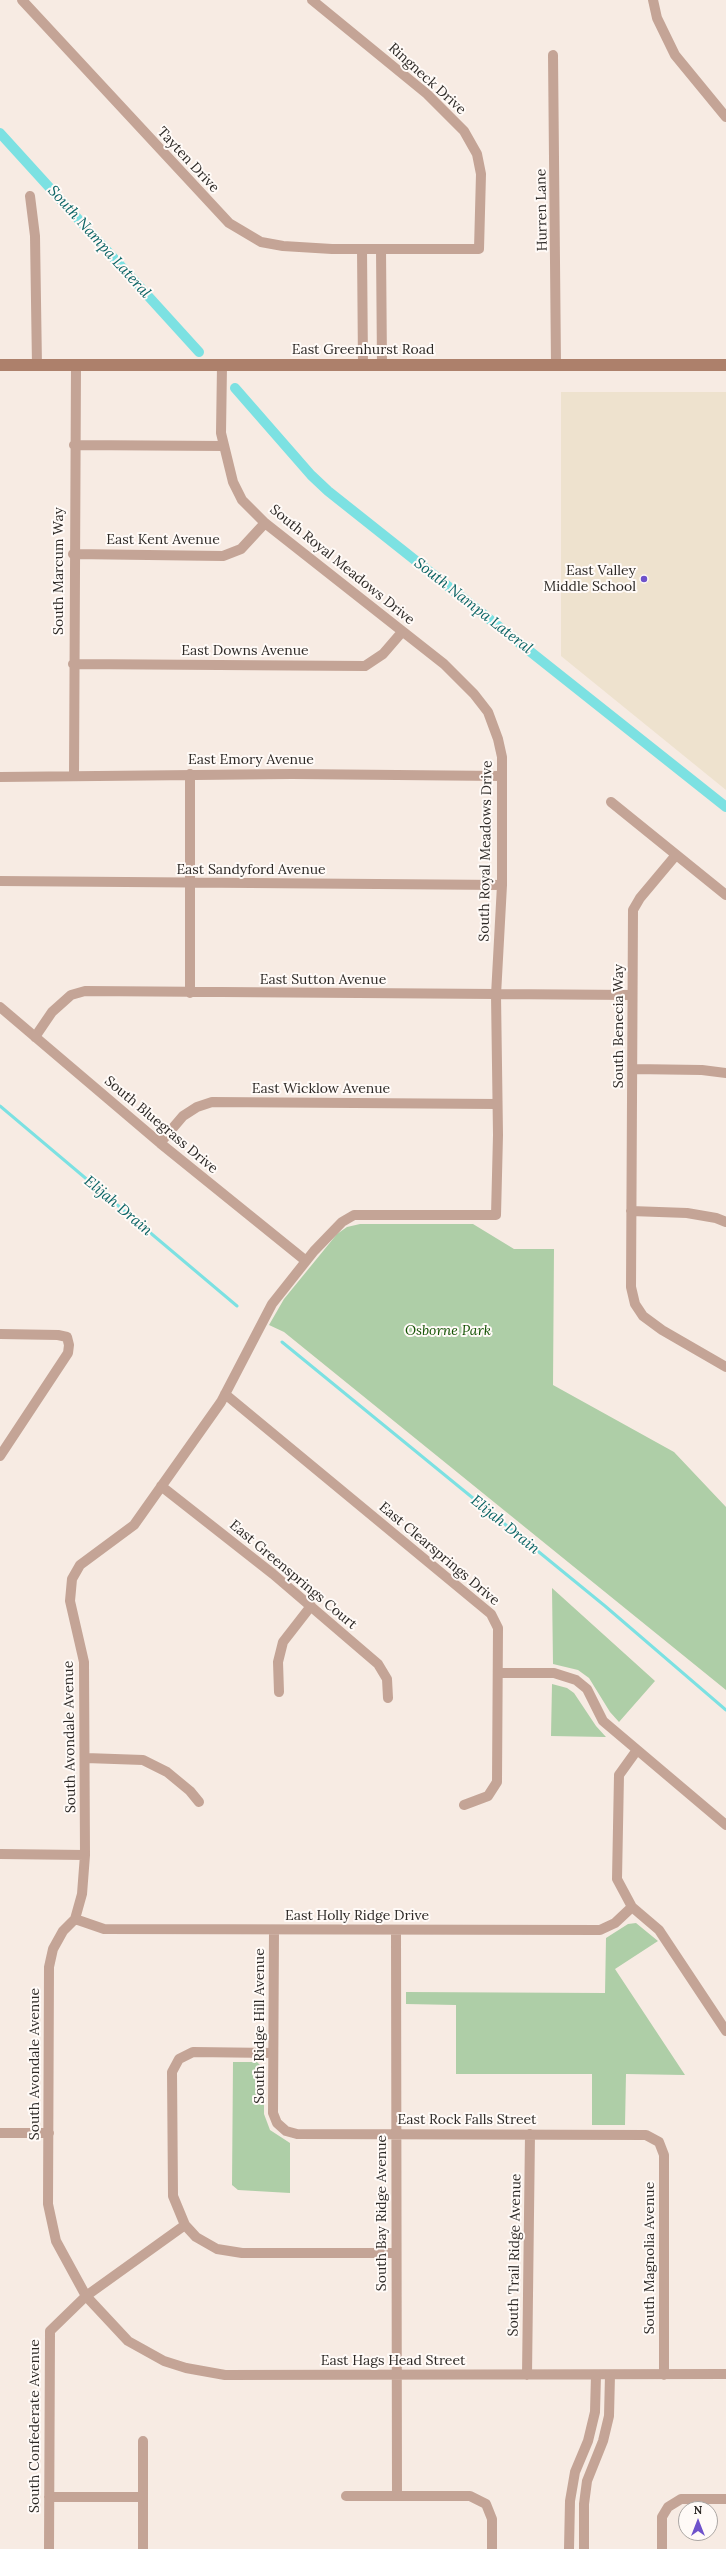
<!DOCTYPE html>
<html>
<head>
<meta charset="utf-8">
<style>
  body { margin:0 }
  #map { position:relative; width:726px; height:2549px; overflow:hidden; background:#f7ebe3; font-family:Lora,serif }
  canvas { display:block }
  .north { position:absolute; left:678px; top:2501px; width:40px; height:40px; box-sizing:border-box; background:#fffaf7; border:1px solid #aba6a3; border-radius:50%; rotate:0deg; font-size:11px; font-weight:700; line-height:16px; text-align:center; color:#2c2825 }
  .north::after { content:''; display:block; margin:auto; width:14px; height:18px; background:#6e52cb; clip-path:polygon(50% 0,100% 100%,50% 72%,0 100%) }
</style>
</head>
<body>
<div id="map">
<canvas width="726" height="2549"></canvas>
<div class="north">N</div>
</div>
<script>
const ctx = document.querySelector('canvas').getContext('2d');
ctx.lineJoin = 'round';
function fillPath(path, color) { ctx.fillStyle = color; ctx.fill(path, 'evenodd'); }
const poly = rows => new Path2D(rows.map(r => 'M' + r).join(''));
function strokePath(path, color, width, dash) { ctx.strokeStyle = color; ctx.lineWidth = width; ctx.lineCap = dash ? 'butt' : 'round'; ctx.setLineDash(dash || []); ctx.stroke(path); }
function drawText(font, color, halo, rows, align = 'center') {
  ctx.font = font + ' Lora,serif'; ctx.lineWidth = 4; ctx.setLineDash([]); ctx.textBaseline = 'middle'; ctx.strokeStyle = halo; ctx.fillStyle = color; for (const [text, x, y, turn = 0] of rows) {
    ctx.save(); ctx.translate(x, y); ctx.rotate((+turn || 0) * Math.PI / 180); ctx.textAlign = isNaN(turn) ? turn : align; if (halo) ctx.strokeText(text, 0, 0); ctx.fillText(text, 0, 0); ctx.restore();
  }
}
fillPath(poly([
  [561,392,726,392,726,790,561,656]
]), '#eee2ce');
fillPath(poly([
  [360,1224,473,1224,514,1249,554,1249,553,1385,674,1452,726,1507,726,1690,284,1332,269,1325,284,1299,337,1234,347,1227],
  [552,1588,655,1681,619,1722,610,1712,589,1678,578,1670,553,1664],
  [552,1684,567,1688,574,1693,596,1726,606,1737,551,1736],
  [636,1923,658,1941,615,1969,685,2075,626,2074,625,2125,592,2125,592,2074,456,2074,456,2005,406,2004,406,1992,605,1993,606,1938,628,1924],
  [233,2062,257,2062,264,2069,264,2114,270,2130,290,2143,290,2193,238,2190,232,2185]
]), '#aecea7');
strokePath(poly([
  [0,1106,237,1306],
  [282,1342,605,1606,726,1710]
]), '#7ce1e2', 3);
strokePath(poly([
  [0,133,199,352],
  [235,388,311,475,328,491,726,807]
]), '#7ce1e2', 10);
strokePath(poly([
  [22,0,229,223,261,242,283,246,332,249,479,249,481,174,477,154,464,131,427,94,312,0],
  [653,0,657,18,675,55,726,117],
  [553,55,556,365],
  [30,196,35,236,37,366],
  [362,249,363,365],
  [381,249,382,365],
  [222,366,221,433,233,482,242,500,265,523,444,664,474,694,488,712,498,739,502,757,502,885,496,995,498,1135,496,1215,354,1215,342,1222,314,1251,272,1304,221,1402,134,1525,80,1565,72,1579,70,1601,84,1662,85,1855,82,1894,75,1919,63,1931,53,1949,49,1967,48,2204,56,2241,86,2296,128,2341,164,2361,186,2368,225,2375,726,2374],
  [74,445,224,446],
  [73,554,223,556,241,549,265,523],
  [73,664,365,666,383,654,402,632],
  [74,776,76,366],
  [0,777,292,774,502,776],
  [611,802,726,895],
  [676,855,640,898,633,910,631,1287,635,1304,643,1316,662,1330,726,1367],
  [0,881,502,885],
  [190,993,190,774],
  [0,1007,160,1143,306,1261],
  [35,1037,52,1012,71,995,85,991,632,995],
  [633,1069,702,1070,726,1073],
  [160,1143,183,1116,197,1107,212,1102,497,1104],
  [631,1211,687,1213,716,1218,726,1222],
  [0,1334,58,1335,67,1337,69,1345,68,1353,0,1456],
  [225,1394,491,1614,498,1628,497,1782,488,1796,464,1805],
  [161,1486,273,1574,378,1664,387,1679,388,1698],
  [498,1673,554,1673,576,1680,587,1689,603,1721,726,1825],
  [279,1692,278,1662,283,1642,311,1606],
  [637,1750,619,1775,617,1879,632,1907,659,1930,726,2031],
  [86,1758,143,1760,167,1772,190,1791,199,1802],
  [0,1854,85,1855],
  [75,1919,104,1929,600,1930,615,1923,632,1907],
  [274,1930,273,2113,277,2123,286,2131,297,2134,646,2135,659,2142,664,2155,664,2375],
  [396,1930,397,2496],
  [273,2053,193,2052,179,2059,172,2072,173,2196,185,2225,196,2237,217,2249,242,2253,396,2253],
  [0,2133,49,2133],
  [527,2375,530,2134],
  [346,2496,470,2496,486,2504,492,2519,492,2549],
  [49,2497,143,2497],
  [49,2549,50,2331,86,2296,185,2225],
  [143,2549,143,2441],
  [569,2549,570,2501,575,2472,588,2441,595,2412,596,2375],
  [584,2549,584,2504,587,2481,603,2441,609,2416,610,2375],
  [662,2549,662,2517,668,2507,681,2499,726,2499]
]), '#c4a496', 10);
strokePath(poly([
  [0,365,726,365]
]), '#ad806b', 12);
for (const [x, y, r, color] of [
  [644,579,4,"#6e52cb"]
]) { const dot = new Path2D(); dot.arc(x, y, r, 0, 2 * Math.PI); ctx.fillStyle = color; ctx.fill(dot); strokePath(dot, '#fffaf7', 1.5); }
drawText('14px', '#2c2825', '#fffaf7', [
  ["Ringneck Drive",427,79,42],
  ["Tayten Drive",188,160,47],
  ["Hurren Lane",542,210,-91],
  ["East Greenhurst Road",363,350],
  ["East Kent Avenue",163,540],
  ["South Royal Meadows Drive",342,565,39],
  ["South Marcum Way",59,571,-90],
  ["East Downs Avenue",245,651],
  ["East Emory Avenue",251,760],
  ["South Royal Meadows Drive",486,851,-89],
  ["East Sandyford Avenue",251,870],
  ["East Sutton Avenue",323,980],
  ["South Benecia Way",619,1026,-90],
  ["East Wicklow Avenue",321,1089],
  ["South Bluegrass Drive",161,1125,40],
  ["East Clearsprings Drive",439,1554,40],
  ["East Greensprings Court",293,1575,40],
  ["South Avondale Avenue",70,1737,-91],
  ["East Holly Ridge Drive",357,1916],
  ["South Ridge Hill Avenue",260,2026,-90],
  ["South Avondale Avenue",35,2064,-90],
  ["East Rock Falls Street",467,2120],
  ["South Bay Ridge Avenue",382,2213,-90],
  ["South Trail Ridge Avenue",515,2255,-89],
  ["South Magnolia Avenue",650,2258,-90],
  ["East Hags Head Street",393,2361],
  ["South Confederate Avenue",35,2426,-90]
]);
drawText('14px', '#2c2825', '#fffaf7', [
  ["East Valley",636,571],
  ["Middle School",636,587]
], 'right');
drawText('italic 14px', '#115100', '#fffaf7', [
  ["Osborne Park",448,1331]
]);
drawText('italic 15px', '#0b6465', '#fffaf7', [
  ["South Nampa Lateral",99,242,48],
  ["South Nampa Lateral",473,606,38],
  ["Elijah Drain",118,1206,40],
  ["Elijah Drain",505,1525,39]
]);
</script>
</body>
</html>
